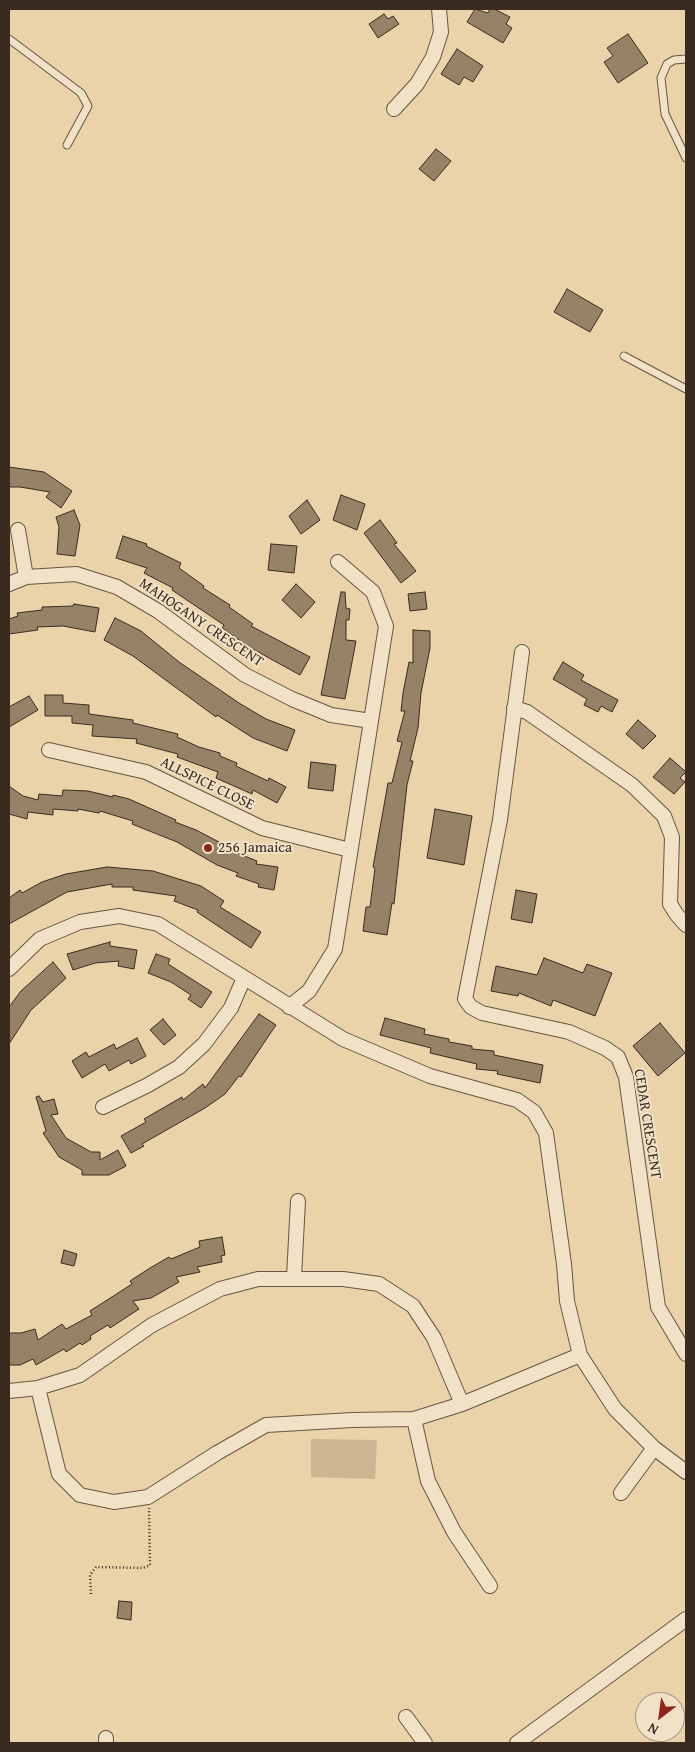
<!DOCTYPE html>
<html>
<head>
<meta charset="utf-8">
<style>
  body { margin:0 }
  #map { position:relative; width:695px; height:1752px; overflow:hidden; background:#ead3a9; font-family:"Gentium Book Plus",serif }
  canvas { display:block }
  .frame { position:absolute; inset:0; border:10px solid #392b20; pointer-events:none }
  .north { position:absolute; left:635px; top:1692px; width:50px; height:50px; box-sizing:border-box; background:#f1e2c7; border:1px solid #a79984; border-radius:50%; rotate:210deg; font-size:14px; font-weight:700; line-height:20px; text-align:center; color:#392b20 }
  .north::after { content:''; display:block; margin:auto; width:18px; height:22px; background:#8f2418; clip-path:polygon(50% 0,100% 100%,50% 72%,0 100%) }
</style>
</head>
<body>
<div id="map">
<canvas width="695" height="1752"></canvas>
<div class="frame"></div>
<div class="north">N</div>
</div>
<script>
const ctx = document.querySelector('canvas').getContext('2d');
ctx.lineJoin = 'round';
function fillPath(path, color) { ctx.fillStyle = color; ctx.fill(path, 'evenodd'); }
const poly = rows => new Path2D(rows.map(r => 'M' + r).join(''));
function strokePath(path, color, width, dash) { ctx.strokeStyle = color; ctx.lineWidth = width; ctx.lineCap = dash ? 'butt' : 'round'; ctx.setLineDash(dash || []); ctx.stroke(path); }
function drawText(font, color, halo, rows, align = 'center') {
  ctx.font = font + ' "Gentium Book Plus",serif'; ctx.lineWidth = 4; ctx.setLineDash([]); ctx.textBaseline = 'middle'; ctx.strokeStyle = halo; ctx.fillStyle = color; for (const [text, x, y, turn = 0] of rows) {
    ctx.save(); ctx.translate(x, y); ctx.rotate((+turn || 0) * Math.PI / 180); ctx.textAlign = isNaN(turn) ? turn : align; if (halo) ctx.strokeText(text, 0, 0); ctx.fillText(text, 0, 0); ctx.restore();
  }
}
fillPath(poly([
  [311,1439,377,1440,375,1479,311,1477]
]), '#ccb692');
const building = poly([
  [475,9,488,13,490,9,494,9,510,17,506,24,512,28,503,43,467,22,475,9],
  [384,14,388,19,393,16,399,24,378,38,369,24,384,14],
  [628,34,648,63,618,83,604,62,613,56,607,48,628,34],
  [457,49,483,66,473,82,464,77,459,85,441,74,457,49],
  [436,149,451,161,434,181,419,169,436,149],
  [567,289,603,310,590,332,554,312,567,289],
  [9,467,44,472,72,491,61,508,46,497,50,492,20,487,9,487,9,467],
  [341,495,365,504,357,530,333,520,341,495],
  [307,500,320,520,301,534,289,516,307,500],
  [74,510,80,525,75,556,57,554,59,527,56,517,74,510],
  [380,520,397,543,394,544,416,571,401,583,364,533,380,520],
  [123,536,147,544,146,546,181,563,179,568,204,586,203,588,230,605,229,607,253,624,251,626,310,657,300,675,249,647,222,628,224,625,172,590,173,588,144,573,147,568,116,558,123,536],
  [271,544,297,546,294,573,268,570,271,544],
  [296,584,315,602,301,618,282,600,296,584],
  [341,592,345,592,346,608,350,609,349,620,346,620,346,640,356,641,345,699,321,695,341,592],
  [425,592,427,609,410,611,408,594,425,592],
  [74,604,99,608,95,632,63,626,37,627,38,630,9,634,9,619,18,616,17,613,42,610,42,607,73,606,74,604],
  [115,618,141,631,179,662,239,703,266,719,295,730,287,751,253,738,217,715,216,717,133,656,104,640,115,618],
  [413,630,430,631,430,648,421,693,418,728,410,761,413,761,407,785,394,904,392,903,387,935,363,931,366,907,370,907,375,868,373,867,388,783,392,783,402,742,397,741,405,711,401,711,403,693,409,662,413,663,413,630],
  [563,662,584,675,581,680,618,700,612,712,601,706,598,712,584,705,587,699,553,679,563,662],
  [45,695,63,695,63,703,89,705,89,714,133,720,133,723,178,734,177,737,199,747,220,753,220,756,237,763,236,766,268,781,269,778,286,787,277,803,253,790,252,794,216,778,218,772,177,757,178,754,136,743,137,739,92,736,93,725,72,723,72,716,45,716,45,695],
  [29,696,38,710,9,727,9,707,29,696],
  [638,720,656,736,643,749,626,734,638,720],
  [670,758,686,772,680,778,685,782,674,794,653,777,670,758],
  [311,762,336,765,333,791,308,788,311,762],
  [9,786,23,796,38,800,39,794,62,796,63,790,88,791,113,797,113,795,129,799,176,820,175,822,196,830,219,842,217,845,257,861,256,864,278,867,274,890,258,887,259,884,236,876,238,873,217,865,177,842,132,824,133,821,100,811,99,813,78,809,78,811,53,809,53,815,28,812,27,819,9,814,9,786],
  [435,809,472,816,464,865,427,858,435,809],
  [107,867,153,871,201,886,224,901,220,907,261,932,251,948,197,912,198,910,174,901,176,896,133,890,133,887,112,887,112,884,67,892,9,924,9,898,20,890,22,893,42,882,66,874,107,867],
  [516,890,537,894,532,923,511,919,516,890],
  [110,942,110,946,137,950,134,969,118,966,119,961,95,963,73,970,67,954,110,942],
  [156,954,170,959,168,964,212,992,201,1008,188,999,191,995,171,982,148,973,156,954],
  [544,958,583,973,587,964,612,973,595,1016,553,1000,551,1006,519,993,518,996,491,991,496,966,537,975,544,958],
  [53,962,66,978,31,1010,9,1044,9,1007,21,991,53,962],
  [259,1014,276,1025,241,1077,239,1076,225,1094,205,1108,142,1144,144,1146,131,1153,121,1136,146,1122,144,1119,182,1097,183,1100,203,1084,205,1088,259,1014],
  [385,1018,425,1029,424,1034,449,1039,449,1042,472,1046,472,1049,494,1051,494,1055,543,1065,540,1083,497,1074,498,1071,476,1069,477,1064,430,1053,431,1048,380,1035,385,1018],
  [163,1019,176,1035,164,1045,150,1030,163,1019],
  [660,1023,685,1053,658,1076,633,1046,660,1023],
  [137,1038,146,1056,131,1064,129,1060,109,1071,105,1064,82,1078,72,1061,86,1052,89,1057,114,1044,116,1049,137,1038],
  [39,1096,43,1102,54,1099,58,1114,51,1115,66,1138,91,1152,100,1152,100,1160,118,1150,126,1166,109,1175,82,1175,82,1170,59,1157,43,1133,46,1131,36,1097,39,1096],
  [222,1237,225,1255,221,1256,222,1262,197,1267,200,1272,176,1277,179,1282,151,1298,133,1301,139,1309,110,1328,108,1325,90,1336,91,1339,82,1345,80,1343,66,1352,64,1349,36,1365,33,1359,20,1365,9,1365,9,1333,21,1333,35,1329,38,1340,62,1324,66,1329,92,1315,90,1311,132,1284,130,1281,150,1268,169,1257,171,1259,200,1247,199,1241,222,1237],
  [64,1250,77,1254,74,1266,61,1263,64,1250],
  [119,1601,132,1602,131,1620,117,1618,119,1601]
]);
fillPath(building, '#958267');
strokePath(building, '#392b20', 1);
const lane = poly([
  [9,39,81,93,88,106,67,145],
  [686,59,674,60,667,64,661,78,665,114,686,158],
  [624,356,686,389]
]);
const street = poly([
  [394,109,417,84,433,57,441,32,439,9],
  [18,530,26,577],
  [9,584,26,577,76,574,117,587,158,611,245,675,292,699,331,715,371,721],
  [522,652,500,820,465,999,471,1007,482,1013,569,1032,605,1048,618,1057,626,1077,658,1307,686,1354],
  [514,708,527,712,632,785,664,816,672,837,670,904,677,915,686,925],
  [49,750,146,772,262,828,350,850],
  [9,969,40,939,80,922,119,916,158,924,343,1039,430,1076,517,1100,534,1112,546,1133,564,1264,567,1301,580,1355,615,1409,654,1448,686,1472],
  [289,1007,309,991,335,949,386,626,373,592,338,562],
  [103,1107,148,1085,179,1067,204,1044,231,1008,244,978],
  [294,1277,298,1201],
  [38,1388,59,1474,80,1495,114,1502,148,1497,217,1453,266,1425,352,1420,414,1419,462,1404,580,1355],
  [9,1391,38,1388,80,1375,152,1325,220,1289,258,1279,343,1279,379,1284,413,1306,434,1338,462,1404],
  [414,1419,428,1481,454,1532,490,1586],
  [621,1493,654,1448],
  [406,1717,425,1743],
  [106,1743,106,1738],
  [517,1743,686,1619]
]);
strokePath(lane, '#655542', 9);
strokePath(street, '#655542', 16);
strokePath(poly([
  [91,1594,90,1575,96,1567,143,1568,150,1565,149,1508]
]), '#392b20', 2.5, [1, 2.5]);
strokePath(lane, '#f1e2c7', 7);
strokePath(street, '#f1e2c7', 14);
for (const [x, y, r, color] of [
  [208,848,5,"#8f2418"]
]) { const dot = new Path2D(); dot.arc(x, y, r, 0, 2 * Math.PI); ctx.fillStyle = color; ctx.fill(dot); strokePath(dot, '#f1e2c7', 2); }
drawText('15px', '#392b20', '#f1e2c7', [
  ["MAHOGANY CRESCENT",201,623,34],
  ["ALLSPICE CLOSE",207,784,26],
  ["CEDAR CRESCENT",647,1124,81]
]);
drawText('15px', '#392b20', '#f1e2c7', [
  ["256 Jamaica",218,848]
], 'left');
</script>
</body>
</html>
